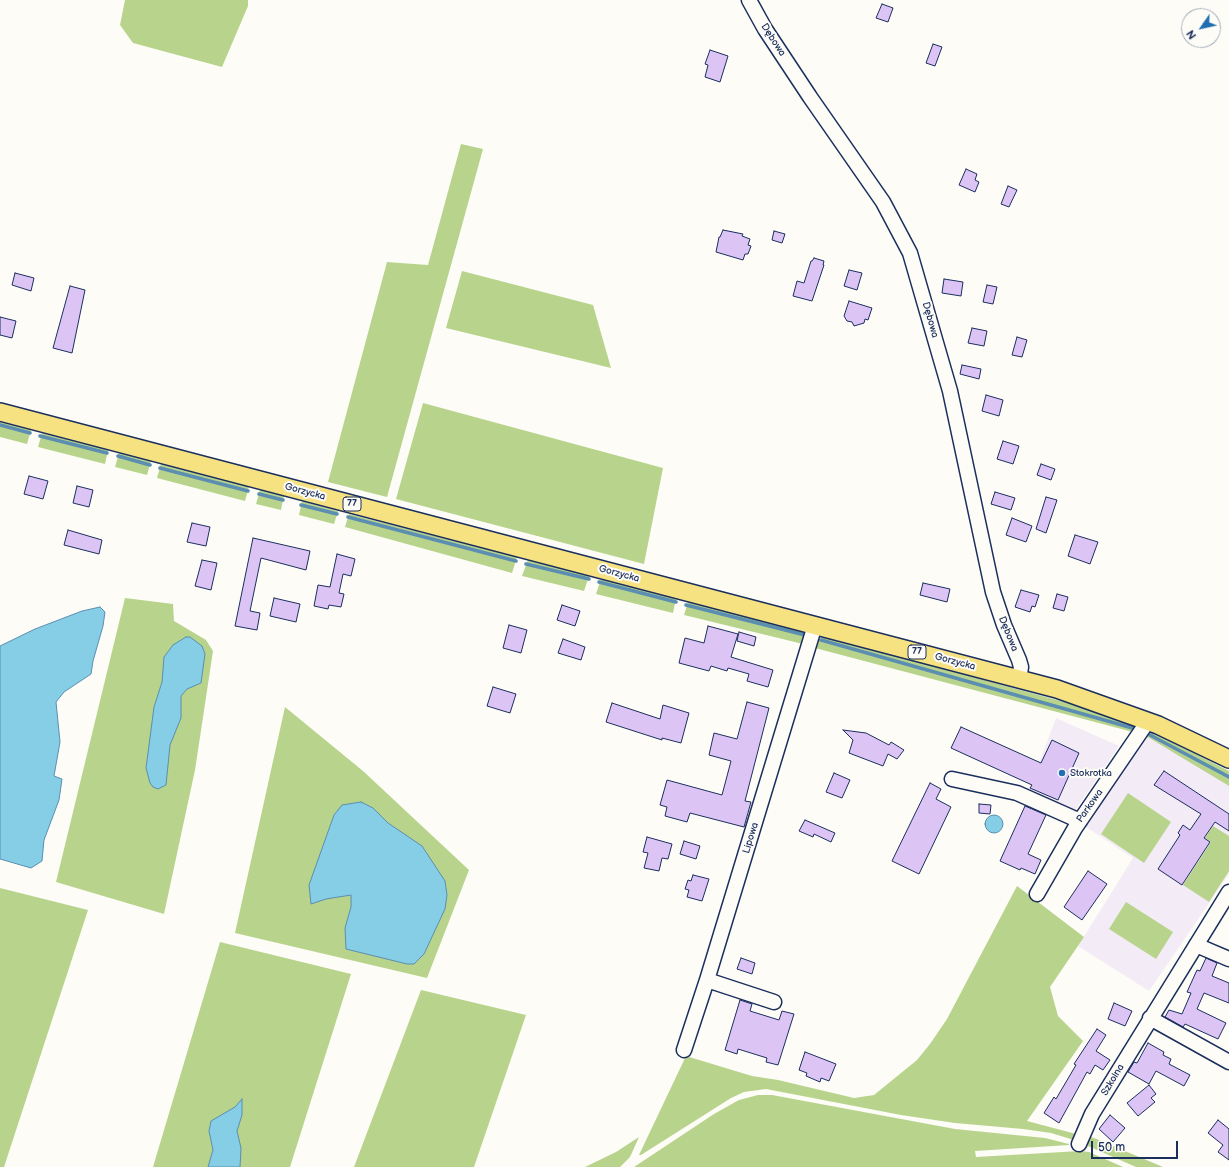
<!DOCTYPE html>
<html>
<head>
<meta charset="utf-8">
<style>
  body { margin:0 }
  #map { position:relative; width:1229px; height:1167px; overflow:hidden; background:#fdfcf7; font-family:"Balsamiq Sans",sans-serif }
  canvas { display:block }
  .north { position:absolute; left:1181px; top:8px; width:40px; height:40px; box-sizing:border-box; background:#fdfcf7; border:1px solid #a3aaba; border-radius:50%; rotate:236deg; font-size:11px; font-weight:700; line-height:16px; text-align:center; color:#1b2f5e }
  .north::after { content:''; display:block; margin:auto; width:14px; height:18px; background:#1f6fb2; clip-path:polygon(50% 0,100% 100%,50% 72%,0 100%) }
  .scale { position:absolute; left:1091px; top:1141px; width:87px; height:18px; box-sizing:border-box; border:2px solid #1b2f5e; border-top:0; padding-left:5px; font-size:12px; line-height:14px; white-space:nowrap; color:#1b2f5e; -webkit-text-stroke:3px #fdfcf7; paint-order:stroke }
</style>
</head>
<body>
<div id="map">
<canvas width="1229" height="1167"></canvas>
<div class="north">N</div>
<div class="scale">50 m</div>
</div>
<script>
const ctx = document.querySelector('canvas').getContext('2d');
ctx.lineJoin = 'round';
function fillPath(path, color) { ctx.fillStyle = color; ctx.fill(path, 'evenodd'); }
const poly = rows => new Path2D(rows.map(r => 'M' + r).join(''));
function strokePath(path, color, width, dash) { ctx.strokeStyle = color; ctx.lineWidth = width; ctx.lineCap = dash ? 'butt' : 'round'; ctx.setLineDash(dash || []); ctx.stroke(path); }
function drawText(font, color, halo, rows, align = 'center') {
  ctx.font = font + ' "Balsamiq Sans",sans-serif'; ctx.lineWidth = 4; ctx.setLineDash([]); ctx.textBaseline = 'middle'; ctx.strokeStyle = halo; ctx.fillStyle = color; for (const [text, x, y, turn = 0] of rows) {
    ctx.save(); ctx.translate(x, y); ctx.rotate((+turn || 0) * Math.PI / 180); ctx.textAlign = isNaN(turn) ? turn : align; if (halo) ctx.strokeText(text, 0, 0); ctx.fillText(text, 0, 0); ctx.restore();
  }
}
fillPath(poly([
  [1056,718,1119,746,1074,812,1028,792],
  [1146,735,1229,786,1229,874,1149,991,1078,946,1133,858,1083,825]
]), '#f3ecf6');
fillPath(poly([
  [125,0,248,0,248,6,222,67,133,43,120,25],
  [461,144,483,149,387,497,328,482,387,262,428,265],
  [462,271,593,305,611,368,446,328],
  [423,403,663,468,644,564,396,499],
  [0,422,31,430,27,444,0,437],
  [42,433,108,450,105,464,38,447],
  [119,453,151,461,147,475,115,467],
  [161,464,249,486,245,501,157,478],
  [260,490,284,495,281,510,256,504],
  [302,501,338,511,334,524,299,515],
  [349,514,517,557,512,573,345,527],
  [528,560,589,576,584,591,522,576],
  [601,579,676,599,673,613,596,594],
  [125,598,173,604,174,621,206,640,213,651,195,770,164,914,56,882],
  [688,602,807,632,803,644,684,615],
  [823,636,1075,705,1136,727,1134,733,1129,731,815,648,817,642],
  [285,707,363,771,469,870,427,978,235,933],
  [1153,732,1229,771,1229,786,1146,736],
  [1128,793,1171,822,1144,863,1101,834],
  [1213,826,1229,836,1229,871,1209,902,1183,885,1211,842,1205,838],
  [1017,886,1084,937,1050,987,1058,1016,1083,1041,1027,1121,1080,1135,1074,1140,1051,1133,1023,1129,955,1123,901,1115,766,1089,744,1092,731,1098,641,1155,639,1155,686,1056,752,1076,778,1080,854,1098,874,1095,917,1060,930,1044,947,1019],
  [0,888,88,910,4,1167,0,1167],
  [1126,902,1173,932,1156,959,1109,929],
  [220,942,351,974,290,1167,153,1167],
  [421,990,526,1015,474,1167,354,1167],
  [758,1095,772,1095,955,1129,1045,1138,1069,1144,1069,1145,975,1151,976,1157,1080,1151,1089,1152,1123,1167,634,1167,714,1114,739,1100],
  [1087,1136,1094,1138,1163,1167,1136,1167,1088,1146],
  [639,1137,630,1157,620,1167,585,1167,616,1152]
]), '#b8d48c');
const water = poly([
  [100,607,105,612,103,626,93,661,91,674,64,692,56,702,60,742,54,776,62,779,59,800,44,840,42,861,31,868,0,859,0,646,35,629,82,611,100,607],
  [186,637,190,637,202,646,205,654,201,683,187,689,181,696,181,718,170,745,166,785,158,789,153,787,150,783,146,768,154,707,162,682,164,657,173,645,186,637],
  [361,802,373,808,388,823,422,846,445,881,447,895,445,909,424,954,414,964,407,964,346,949,345,928,351,907,351,895,326,899,311,904,309,885,334,815,342,805,361,802],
  '985 824a9 9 0 1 1 18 0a9 9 0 1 1-18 0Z',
  [242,1099,242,1115,237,1131,241,1148,240,1167,208,1167,213,1150,209,1131,211,1121,235,1107,242,1099]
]);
fillPath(water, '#85cee6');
strokePath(water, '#5b8eb0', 1);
strokePath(poly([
  [0,425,30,433],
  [40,436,107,453],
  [118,456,150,465],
  [160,468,248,491],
  [259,494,283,500],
  [301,505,337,514],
  [348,517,516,561],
  [526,564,589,579],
  [599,582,676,602],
  [686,605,805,635],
  [821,640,1136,729],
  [1150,735,1229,777]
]), '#5b8eb0', 3.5);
const building = poly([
  [882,4,893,8,888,22,876,18,882,4],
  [933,44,942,47,935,66,926,63,933,44],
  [710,50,728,56,720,82,705,77,708,65,705,64,710,50],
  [966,169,977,174,975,180,979,182,975,192,959,185,966,169],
  [1008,186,1017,190,1009,207,1001,204,1008,186],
  [723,230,743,234,742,236,750,239,748,245,751,246,748,254,745,254,743,260,716,252,719,237,720,237,723,230],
  [774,231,785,234,782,243,772,240,774,231],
  [814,258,824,261,823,265,824,265,812,301,793,296,797,281,804,283,811,261,812,261,814,258],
  [849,270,862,273,857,290,844,286,849,270],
  [15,273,34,278,31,291,12,285,15,273],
  [944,279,963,282,961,296,942,293,944,279],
  [987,285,997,287,993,304,983,302,987,285],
  [70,286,85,290,72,353,53,348,70,286],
  [849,301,872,308,868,320,865,319,864,323,854,326,852,322,847,321,844,316,849,301],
  [0,317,16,321,12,338,0,335,0,317],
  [972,328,987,331,984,346,968,343,972,328],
  [1017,337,1027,340,1022,357,1012,355,1017,337],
  [962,365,981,369,979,379,960,374,962,365],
  [986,395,1003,400,999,416,982,411,986,395],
  [1003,441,1019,446,1013,464,997,459,1003,441],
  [1041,464,1055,469,1051,480,1037,475,1041,464],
  [29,476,48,481,43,499,24,494,29,476],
  [77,486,93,490,89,507,73,503,77,486],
  [995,492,1015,498,1011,510,991,504,995,492],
  [1046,497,1057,500,1046,533,1036,529,1046,497],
  [1012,518,1032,526,1026,542,1006,535,1012,518],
  [192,523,210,527,206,546,187,542,192,523],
  [68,530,102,540,99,554,64,545,68,530],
  [1075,535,1098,542,1090,564,1068,556,1075,535],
  [253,538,310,551,306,570,261,558,250,611,260,613,257,630,235,626,253,538],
  [337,554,355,559,351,576,343,574,339,593,344,594,341,607,329,605,328,609,314,606,318,585,330,587,337,554],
  [202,560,217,563,211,590,195,586,202,560],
  [923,583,950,589,947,602,920,595,923,583],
  [1021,590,1039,595,1035,607,1032,606,1030,612,1015,607,1021,590],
  [1057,594,1068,597,1064,611,1053,608,1057,594],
  [274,598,300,604,296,622,270,616,274,598],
  [562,605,580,611,575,626,557,620,562,605],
  [509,625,527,630,521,653,503,648,509,625],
  [708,626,738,634,731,657,773,670,768,687,747,681,749,674,728,668,727,671,711,666,709,671,679,663,685,638,704,643,708,626],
  [739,632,756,637,754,646,737,641,739,632],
  [563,639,585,647,581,660,558,653,563,639],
  [493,687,516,694,510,713,487,706,493,687],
  [747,702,769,708,745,801,751,802,744,827,690,813,687,822,665,816,667,807,660,805,667,780,722,795,731,761,709,755,714,733,737,739,747,702],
  [612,703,660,719,663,705,689,713,681,743,662,738,662,740,606,722,612,703],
  [961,727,1041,763,1052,740,1079,753,1058,800,1030,788,1032,785,951,748,961,727],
  [843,730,866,733,889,745,891,742,904,750,897,759,888,754,883,766,849,753,853,740,843,730],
  [1164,771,1229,814,1229,831,1215,822,1204,838,1210,842,1182,885,1158,869,1180,835,1178,833,1183,825,1190,830,1201,814,1154,785,1164,771],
  [834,773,850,780,842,798,826,792,834,773],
  [930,783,941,789,936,799,951,807,919,874,892,861,930,783],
  [979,804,991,805,990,814,979,813,979,804],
  [1025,806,1046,815,1028,854,1041,860,1035,874,1021,868,1020,870,1000,861,1025,806],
  [805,820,835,833,831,842,814,834,813,837,799,831,805,820],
  [647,837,672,844,668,859,662,858,659,871,644,868,648,853,643,852,647,837],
  [684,841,700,846,696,859,680,854,684,841],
  [1088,871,1107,884,1082,920,1064,907,1088,871],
  [693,875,709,879,702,901,687,897,689,890,685,889,688,880,691,881,693,875],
  [741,958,755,963,752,974,737,969,741,958],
  [1206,958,1217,963,1212,976,1229,983,1229,1003,1204,993,1197,1009,1226,1023,1218,1039,1185,1024,1183,1027,1165,1017,1169,1010,1182,1014,1191,993,1187,992,1197,970,1200,971,1206,958],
  [740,1000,752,1004,750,1011,779,1020,782,1011,794,1014,778,1065,766,1062,767,1058,738,1049,737,1054,725,1050,740,1000],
  [1114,1003,1132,1011,1125,1026,1108,1019,1114,1003],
  [1097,1029,1106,1035,1096,1051,1110,1060,1103,1070,1095,1065,1090,1074,1087,1072,1059,1123,1044,1113,1054,1097,1056,1099,1076,1065,1074,1064,1097,1029],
  [1148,1043,1164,1052,1163,1055,1171,1059,1169,1064,1190,1075,1184,1086,1156,1071,1149,1084,1128,1072,1134,1062,1137,1063,1148,1043],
  [805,1052,836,1064,829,1081,821,1078,820,1082,806,1076,807,1073,799,1070,805,1052],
  [1149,1085,1156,1094,1151,1098,1155,1102,1138,1116,1127,1103,1149,1085],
  [1110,1115,1125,1128,1113,1142,1099,1129,1110,1115],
  [1218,1120,1229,1129,1229,1160,1218,1152,1223,1145,1208,1133,1218,1120]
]);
fillPath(building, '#dcc5f5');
strokePath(building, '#1b2f5e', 1);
const minor = poly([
  [749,0,765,29,810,97,883,202,910,253,950,391,993,592,1004,625,1019,660,1021,667,1019,679],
  [952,779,1017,793,1080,821],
  [1037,894,1075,828,1148,721],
  [1196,945,1229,959],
  [707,980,774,1002],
  [1150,1018,1229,1062],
  [684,1050,707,980,815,625],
  [1079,1144,1092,1114,1229,892]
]);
const major = poly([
  [0,412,1057,689,1158,725,1229,759]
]);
strokePath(minor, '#1b2f5e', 17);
strokePath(major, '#1b2f5e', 20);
strokePath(minor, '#fdfcf7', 14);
strokePath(major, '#f7e281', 17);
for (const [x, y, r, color] of [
  [1062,773,4,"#1f6fb2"]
]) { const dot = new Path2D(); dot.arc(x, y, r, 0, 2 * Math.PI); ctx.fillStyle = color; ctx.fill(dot); strokePath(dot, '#fdfcf7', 1.5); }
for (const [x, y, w] of [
  [352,504,18],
  [917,652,18]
]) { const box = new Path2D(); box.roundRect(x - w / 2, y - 7, w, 14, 3); ctx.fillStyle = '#fdfcf7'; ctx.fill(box); strokePath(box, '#1b2f5e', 1); }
drawText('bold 9px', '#1b2f5e', null, [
  ["77",352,504],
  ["77",917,652]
]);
drawText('10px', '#1b2f5e', '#fdfcf7', [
  ["Dębowa",773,40,57],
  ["Dębowa",930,320,74],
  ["Gorzycka",305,492,15],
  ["Gorzycka",619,574,15],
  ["Dębowa",1008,634,68],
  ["Gorzycka",955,662,15],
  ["Parkowa",1090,806,-55],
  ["Lipowa",751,838,-73],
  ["Szkolna",1113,1080,-59]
]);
drawText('10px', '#1b2f5e', '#fdfcf7', [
  ["Stokrotka",1070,773]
], 'left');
</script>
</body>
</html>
